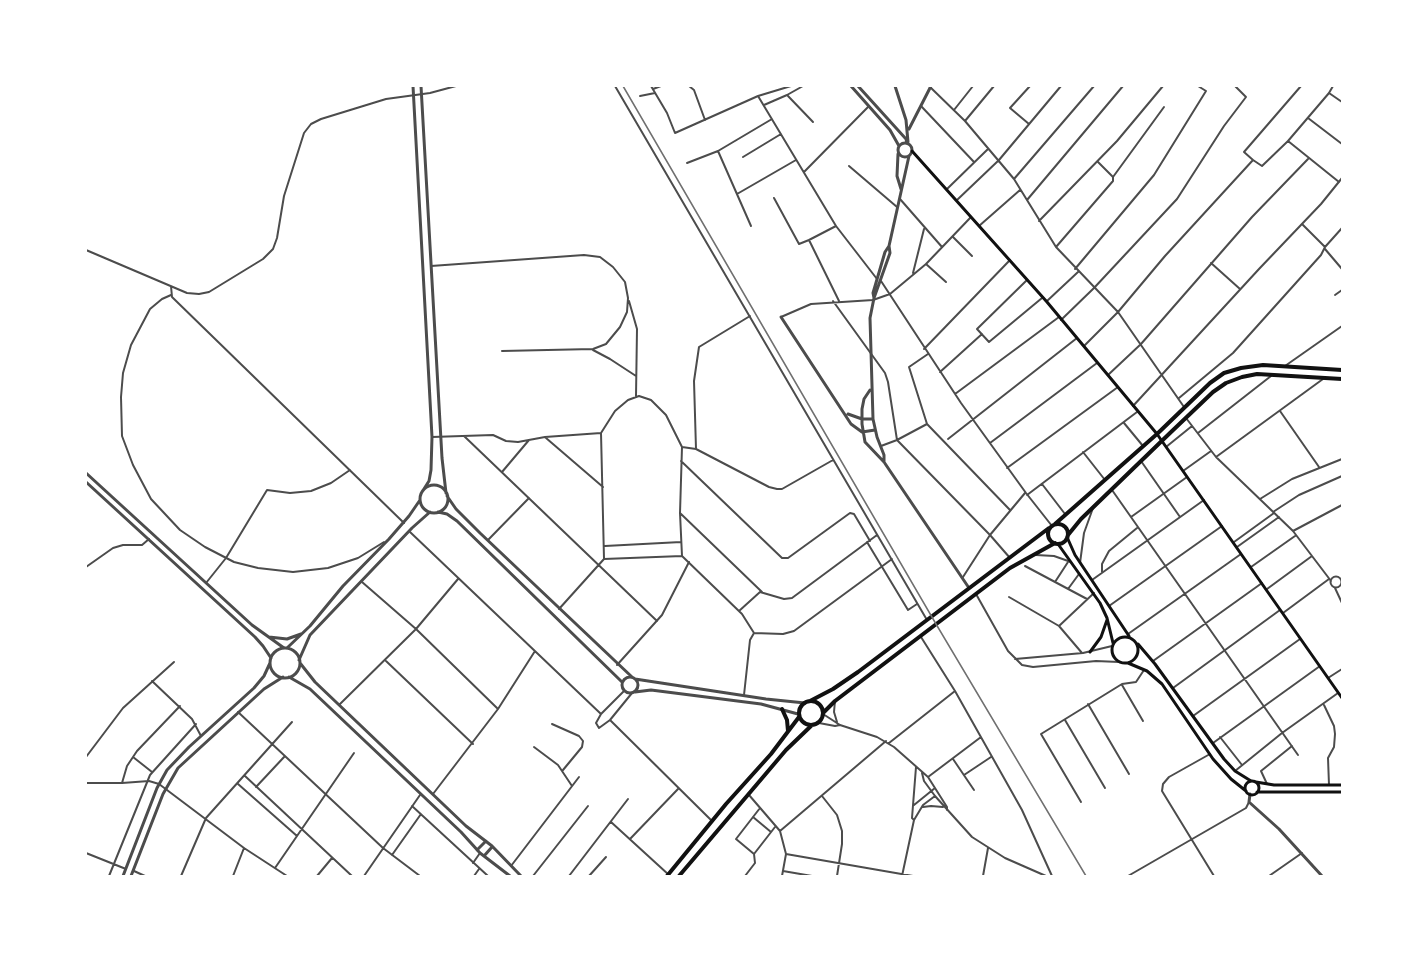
<!DOCTYPE html>
<html>
<head>
<meta charset="utf-8">
<style>
  body { margin:0 }
  #map { position:relative; width:1428px; height:962px; overflow:hidden; background:#fff; font-family:"Varela Round",sans-serif }
  canvas { display:block }
  .frame { position:absolute; inset:0; border:87px solid #fff; pointer-events:none }
</style>
</head>
<body>
<div id="map">
<canvas width="1428" height="962"></canvas>
<div class="frame"></div>
</div>
<script>
const ctx = document.querySelector('canvas').getContext('2d');
ctx.lineJoin = 'round';
const poly = rows => new Path2D(rows.map(r => 'M' + r).join(''));
function strokePath(path, color, width, dash) { ctx.strokeStyle = color; ctx.lineWidth = width; ctx.lineCap = dash ? 'butt' : 'round'; ctx.setLineDash(dash || []); ctx.stroke(path); }
strokePath(poly([
  [615,86,927,620],
  [651,86,667,113,675,133,758,96,791,86],
  [689,86,694,90,705,120],
  [929,86,965,121,1014,179,1056,247,1118,312,1184,407],
  [1301,86,1244,152,1253,160,1262,166,1288,141,1329,93,1333,86],
  [653,89,661,86],
  [1329,93,1342,102],
  [640,96,655,93],
  [758,96,836,226,877,279],
  [788,96,813,122],
  [764,105,787,95,803,86],
  [921,106,974,162],
  [954,110,973,86],
  [1308,118,1342,144],
  [965,121,994,86],
  [1029,124,1010,108,1030,86],
  [1288,141,1339,182],
  [743,157,781,134],
  [687,163,718,151],
  [849,166,897,207],
  [804,172,869,106],
  [1113,177,1164,107],
  [1014,179,1094,86],
  [947,189,988,149],
  [737,194,796,160],
  [774,198,799,244,809,240],
  [900,199,942,247],
  [957,200,999,160,1061,86],
  [1027,200,1123,86],
  [1039,221,1117,141,1163,86],
  [1302,224,1325,247],
  [751,226,718,151,772,119],
  [836,226,809,240,839,301],
  [979,226,1020,190],
  [953,237,972,256],
  [1056,247,1113,181,1113,177,1098,162],
  [1325,249,1342,269],
  [86,250,187,293,199,294,209,292,263,259,273,249,277,238,284,196,304,133,311,124,321,119,386,99,430,93,456,86],
  [1211,263,1240,289],
  [926,264,946,282],
  [431,266,584,255,600,257,613,267,625,282,628,298,627,312,620,327,606,344,593,349,502,351],
  [1075,269,1154,175,1206,91,1198,86],
  [913,273,924,229],
  [1027,280,977,329,989,342,1042,298],
  [881,281,961,403,1026,493,1052,526],
  [171,286,172,297,404,523],
  [171,295,162,299,150,309,131,345,123,373,121,397,122,436,133,465,151,499,180,530,205,547,234,562,258,568,293,572,328,568,358,558,384,542],
  [1335,295,1342,290],
  [629,301,637,329,636,396],
  [833,301,885,373,888,382,897,440,990,535,1010,558],
  [1047,301,1078,272],
  [781,317,811,304,873,300,890,294,926,264,971,217],
  [1061,320,1094,288,1177,199,1224,126,1246,97,1235,86],
  [1084,346,1118,312,1165,256,1253,160],
  [924,349,1010,260],
  [593,350,610,359,636,376],
  [928,354,909,367,927,424,1010,510],
  [1285,366,1342,326],
  [940,372,982,334],
  [1108,375,1141,344,1252,217,1308,159],
  [955,394,1059,317],
  [1179,398,1233,353,1321,255,1325,247,1342,228],
  [1133,406,1259,269,1321,204,1342,178],
  [1280,411,1319,467],
  [1186,418,1216,457,1293,531,1331,581],
  [1124,423,1143,446],
  [1198,433,1271,376],
  [464,436,657,621],
  [432,437,493,435,506,441,518,442,545,437,601,433],
  [546,438,603,487],
  [948,439,1077,338],
  [990,443,1097,363],
  [881,446,897,440,927,424],
  [682,447,696,449,769,487,777,489,782,489,833,460],
  [1166,447,1192,426],
  [696,449,694,381,699,347,750,316],
  [1083,452,1105,480],
  [1216,457,1323,379],
  [681,461,782,558,788,558,850,513,854,514,870,541],
  [1141,461,1180,517],
  [1007,468,1118,387],
  [1183,471,1211,451],
  [502,472,529,440],
  [1042,484,1065,514],
  [1112,490,1298,755],
  [1027,495,1137,412],
  [1260,499,1292,479,1342,459],
  [1273,512,1299,495,1342,476],
  [680,513,762,592],
  [1131,517,1187,477],
  [1293,531,1342,505],
  [410,532,601,714],
  [488,540,529,498],
  [867,542,908,610,917,604],
  [1234,542,1274,513],
  [605,546,681,542],
  [1237,547,1279,517],
  [1036,555,1054,556,1071,562],
  [604,559,682,556],
  [1080,563,1084,533,1093,508],
  [1025,566,1087,599],
  [86,567,113,548,123,545,142,545,149,539],
  [1251,567,1295,536],
  [1102,572,1102,564,1109,551,1137,528],
  '1330.5 582a5.5 5.5 0 1 1 11 0a5.5 5.5 0 1 1-11 0Z',
  [963,577,990,535,1025,493],
  [1092,580,1204,500],
  [362,582,416,629,498,709,433,794],
  [1055,582,1068,562],
  [206,583,226,558,267,490,290,493,311,491,331,483,350,470],
  [1335,588,1342,603],
  [1068,589,1079,574],
  [1267,589,1312,556],
  [976,594,1008,651,1022,665,1033,667,1096,661,1119,662],
  [1009,597,1059,626,1082,653],
  [1109,606,1222,526],
  [559,609,604,559,601,433,615,411,628,400,639,396,651,400,666,415,682,447,680,513,682,556,742,614,754,633],
  [739,611,760,592,784,599,792,598,877,535],
  [1283,613,1329,579],
  [1059,626,1094,593],
  [754,633,783,634,794,631,892,559],
  [1128,634,1241,554],
  [921,637,955,691,1022,810,1052,876],
  [1015,659,1083,653,1112,646],
  [386,661,473,744],
  [1153,661,1262,583],
  [617,665,662,615,689,562],
  [1328,678,1342,669],
  [152,681,192,719,201,736],
  [1122,685,1143,721],
  [1173,688,1280,610],
  [624,691,601,714,596,723,599,728,610,720,632,693],
  [744,695,750,640,754,633],
  [835,701,834,712,837,722],
  [1088,704,1129,774],
  [339,705,416,629,458,579],
  [1324,705,1334,726,1335,734,1334,747,1328,758,1329,785],
  [498,709,535,651],
  [238,712,383,848,420,876],
  [823,714,840,725,877,737,894,747,928,777,947,807,947,810],
  [1193,716,1300,639],
  [610,720,712,821],
  [1065,720,1105,788],
  [819,723,835,726,840,725],
  [552,724,579,736,583,741,582,747,563,770],
  [1220,737,1242,765],
  [889,743,955,691],
  [1213,743,1320,666],
  [534,747,558,765,572,786],
  [1210,754,1169,777,1163,784,1162,791,1214,876],
  [86,757,123,708,174,662],
  [133,757,152,772],
  [953,759,974,790],
  [1235,771,1282,733,1338,693],
  [922,773,924,781,935,796,972,837,1005,858,1046,876],
  [964,775,991,757],
  [245,776,352,876],
  [928,777,981,737],
  [86,783,122,783,149,781,159,784,244,848,287,876],
  [122,783,127,766,137,751,180,706],
  [238,784,297,836],
  [1267,784,1261,771,1292,746],
  [256,787,285,756],
  [749,795,780,831,786,854,782,876],
  [822,796,837,815,842,831,842,844,837,876],
  [1081,802,1041,734,1122,684,1136,682,1144,670],
  [914,805,935,788],
  [412,806,488,876],
  [923,807,931,806,943,807],
  [753,817,771,832],
  [914,820,923,805,935,796],
  [611,822,669,875],
  [780,831,886,741],
  [630,839,678,789],
  [86,853,126,869],
  [754,854,736,839,760,808],
  [786,854,913,876],
  [392,855,421,814],
  [473,863,480,853],
  [511,866,579,777],
  [275,868,354,753],
  [134,871,145,876],
  [783,871,812,876],
  [109,876,150,775,196,724],
  [181,876,206,818,292,722],
  [233,876,244,848],
  [317,876,332,858],
  [364,876,420,795],
  [474,876,479,869],
  [533,876,588,806],
  [569,876,628,799],
  [589,876,606,857],
  [745,876,755,863,754,854,775,827],
  [902,876,914,820,912,818,916,767],
  [983,876,988,848],
  [1128,876,1246,808,1249,802],
  [1269,876,1302,853]
]), '#4c4c4c', 2);
strokePath(poly([
  [413,86,432,437,431,470,429,481,422,492],
  [421,86,442,458,446,493],
  [851,86,890,130,899,146],
  [858,86,906,139,907,143],
  [895,86,906,120,908,142],
  [909,129,931,86],
  '898 150a7 7 0 1 1 14 0a7 7 0 1 1-14 0Z',
  [898,154,897,176,901,189],
  [874,298,873,293,885,252,889,246],
  [781,317,851,424,862,432,875,430],
  [870,390,864,399,862,409,862,424,865,442,884,462,969,588],
  [848,414,862,419,873,419],
  [884,462,884,455,877,437,873,419,870,318,874,298,890,253,889,246,909,156],
  [86,473,252,625,284,648],
  [86,482,255,637,263,646,271,658],
  '420 499a14 14 0 1 1 28 0a14 14 0 1 1-28 0Z',
  [447,496,456,509,480,533,632,677],
  [438,512,447,514,457,521,622,682],
  [269,637,287,639,301,634],
  [287,648,310,626,343,586,389,539,409,516,420,500],
  '270 663a15 15 0 1 1 30 0a15 15 0 1 1-30 0Z',
  [299,660,310,635,412,528,430,512],
  [300,663,315,682,466,826,492,846,521,876],
  '622 685a8 8 0 1 1 16 0a8 8 0 1 1-16 0Z',
  [289,677,310,689,461,832,480,853,510,876],
  [635,679,766,699,805,703],
  [635,692,651,690,761,704,798,714],
  [1250,794,1249,802,1279,829,1322,876],
  [477,850,486,841],
  [484,856,492,847],
  [123,876,157,788,167,770,189,747,254,688,264,676,270,663],
  [131,876,163,794,178,768,264,689,283,677]
]), '#4c4c4c', 3);
strokePath(poly([
  [912,151,1047,302,1157,434,1342,698],
  [1067,537,1075,555,1129,636],
  [1058,544,1100,603,1107,618,1113,643],
  '1112 650a13 13 0 1 1 26 0a13 13 0 1 1-26 0Z',
  [1138,644,1155,664,1224,759,1235,771,1251,781],
  [1090,652,1101,637,1107,620],
  [1128,663,1147,671,1162,684,1213,759,1231,779,1246,791],
  '1245 788a7 7 0 1 1 14 0a7 7 0 1 1-14 0Z',
  [1256,782,1274,785,1342,785],
  [1257,792,1342,792]
]), '#111', 3);
strokePath(poly([
  '1048 534a10 10 0 1 1 20 0a10 10 0 1 1-20 0Z',
  [1055,524,1157,434,1210,383,1224,373,1241,368,1263,365,1342,370],
  [1068,535,1081,519,1170,433,1213,392,1226,383,1242,377,1257,374,1342,379],
  '799 713a12 12 0 1 1 24 0a12 12 0 1 1-24 0Z',
  [810,701,833,689,858,672,1049,528],
  [782,709,787,720,788,731],
  [823,713,835,701,1010,568,1055,543],
  [667,876,726,804,771,754,799,717],
  [679,876,786,750,811,726]
]), '#111', 4);
strokePath(poly([
  [623,86,936,624,1086,876]
]), '#707070', 1.5);
</script>
</body>
</html>
